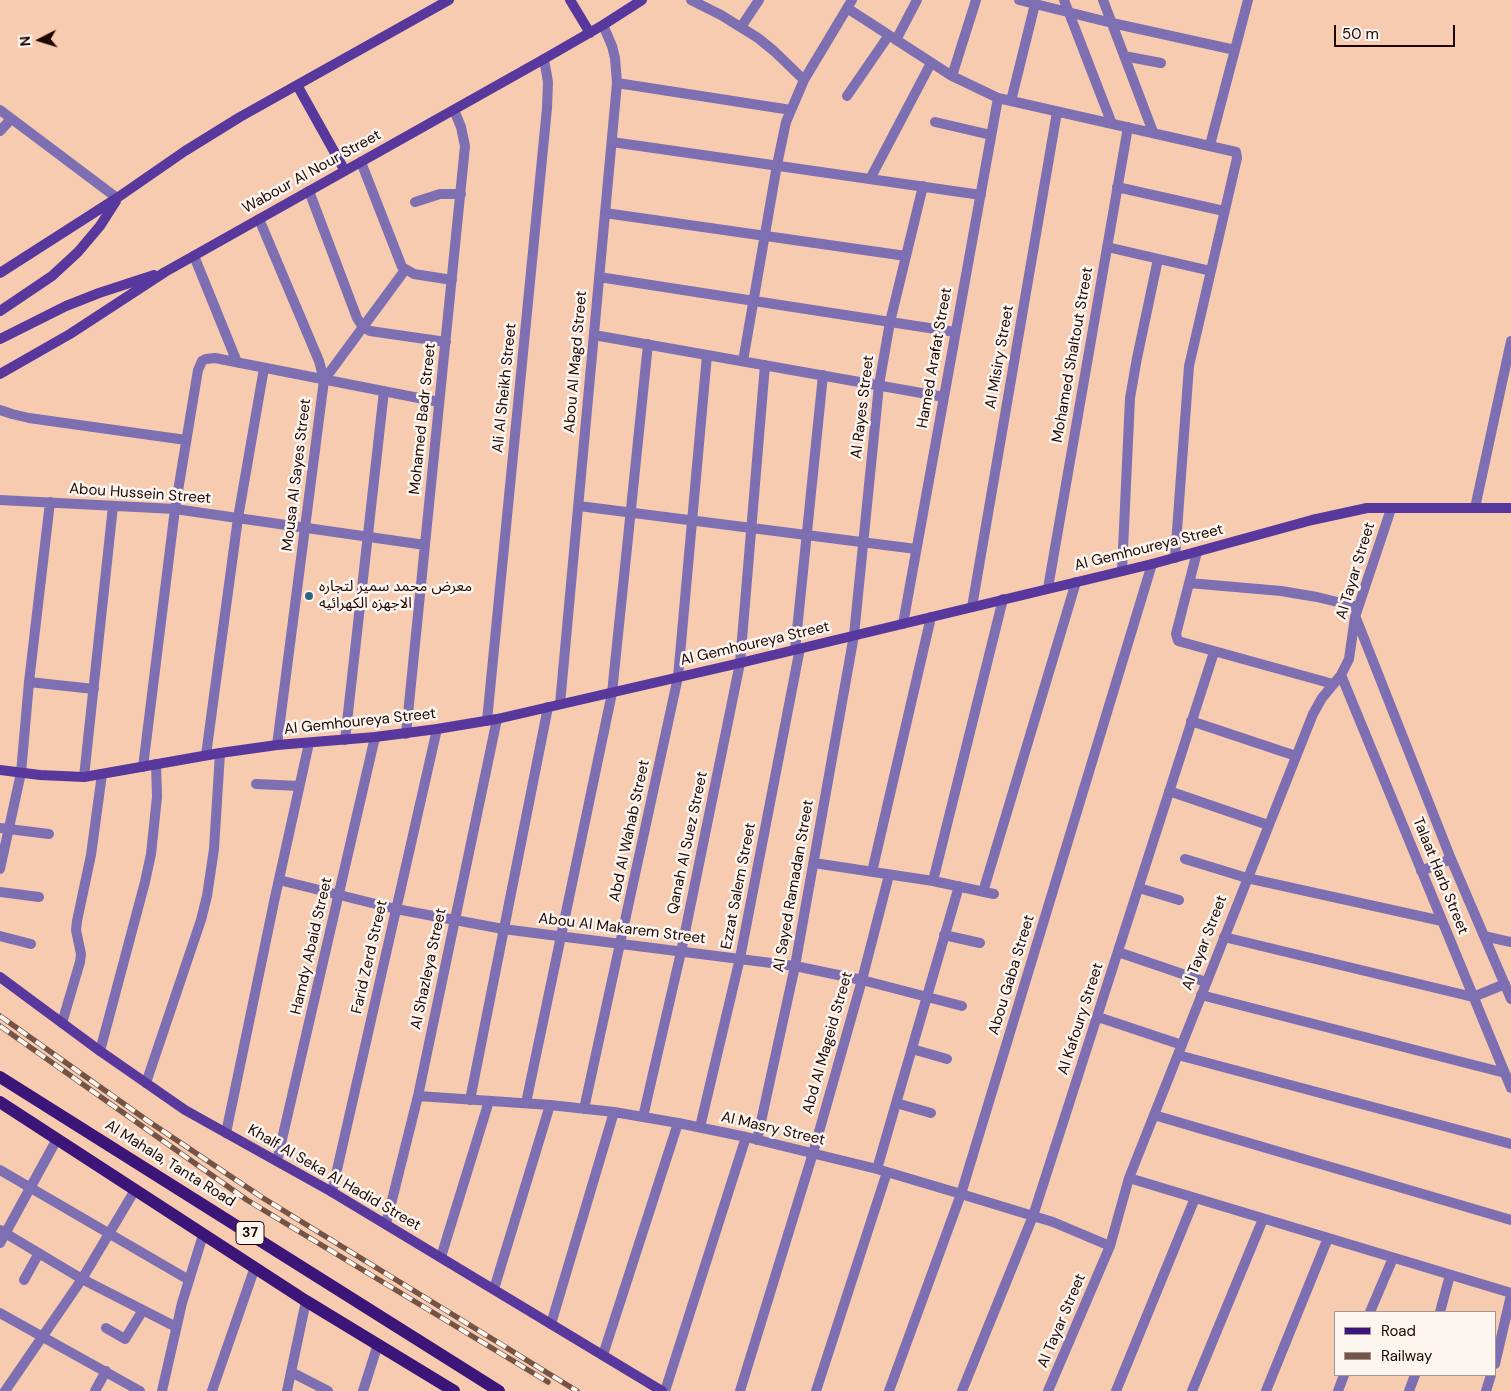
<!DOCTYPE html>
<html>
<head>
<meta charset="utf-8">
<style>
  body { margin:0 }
  #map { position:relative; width:1511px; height:1391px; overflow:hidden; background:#f7cbb0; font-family:"DM Sans",sans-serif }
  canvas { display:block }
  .legend { position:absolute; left:1334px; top:1311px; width:162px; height:65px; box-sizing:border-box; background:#fcf5f0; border:1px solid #a39590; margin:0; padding:6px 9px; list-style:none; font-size:15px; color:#1e0600 }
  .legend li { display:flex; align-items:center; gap:10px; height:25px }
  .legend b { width:25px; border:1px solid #a39590 }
  .north { position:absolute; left:15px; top:15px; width:50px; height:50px; -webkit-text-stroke:4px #fcf5f0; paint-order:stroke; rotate:265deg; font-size:14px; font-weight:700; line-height:20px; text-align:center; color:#1e0600 }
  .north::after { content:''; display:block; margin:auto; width:18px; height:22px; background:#1e0600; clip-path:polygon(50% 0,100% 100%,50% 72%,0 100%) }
  .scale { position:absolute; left:1334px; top:25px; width:121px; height:22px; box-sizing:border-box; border:2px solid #1e0600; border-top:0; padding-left:6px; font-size:15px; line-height:18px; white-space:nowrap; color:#1e0600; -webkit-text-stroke:4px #fcf5f0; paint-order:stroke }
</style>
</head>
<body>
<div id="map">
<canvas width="1511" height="1391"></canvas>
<ul class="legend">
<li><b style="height:6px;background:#3c1579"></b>Road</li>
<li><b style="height:6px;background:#745445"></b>Railway</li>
</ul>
<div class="north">N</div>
<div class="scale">50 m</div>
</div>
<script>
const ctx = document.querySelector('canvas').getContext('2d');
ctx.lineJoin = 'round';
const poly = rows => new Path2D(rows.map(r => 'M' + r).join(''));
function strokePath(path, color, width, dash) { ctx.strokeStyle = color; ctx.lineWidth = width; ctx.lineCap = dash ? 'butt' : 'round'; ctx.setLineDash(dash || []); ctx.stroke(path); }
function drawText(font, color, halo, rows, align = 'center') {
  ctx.font = font + ' "DM Sans","Noto Sans Arabic",sans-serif'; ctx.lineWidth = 5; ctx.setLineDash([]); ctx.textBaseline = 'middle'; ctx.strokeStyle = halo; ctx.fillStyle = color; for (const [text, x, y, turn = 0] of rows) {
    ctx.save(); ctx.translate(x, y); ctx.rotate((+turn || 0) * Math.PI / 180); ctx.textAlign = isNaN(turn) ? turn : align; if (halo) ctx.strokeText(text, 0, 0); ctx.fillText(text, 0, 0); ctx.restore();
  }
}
strokePath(poly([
  [691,0,721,15,758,38,774,51,804,80],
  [1019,0,1112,23,1235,50],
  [1064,0,1112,124],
  [1103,0,1153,132],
  [847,8,952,76,998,98,1236,152,1237,158,1189,366,1175,558],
  [741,27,759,0],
  [896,40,917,0],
  [1124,56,1161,63],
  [952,76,976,0],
  [617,83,791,110],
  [847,96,889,35],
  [1011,101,1035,4],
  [0,110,117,198],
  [935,122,991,135],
  [0,131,11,119],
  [612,142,981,195],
  [1210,145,1248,0],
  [361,162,402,267,414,274,452,280],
  [870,179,931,63],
  [1117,187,1224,211],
  [309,191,357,318,363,327,370,331,446,342],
  [415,202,440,194,461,194],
  [605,213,906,256],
  [259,219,319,361,324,380,277,745],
  [1107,247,1211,271],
  [194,256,237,362],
  [599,277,955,332],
  [594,335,944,397],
  [743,361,777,165,786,122,804,80,852,0],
  [324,380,405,270],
  [0,410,12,414,29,418,186,440],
  [0,500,175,509,425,545],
  [579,506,916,549],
  [1475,508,1511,341],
  [1197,552,1176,634,1178,641,1333,684],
  [1122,571,1130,398,1137,358,1158,259],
  [1189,583,1281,591,1317,597,1358,607],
  [1048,588,1128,127],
  [972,607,1057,112],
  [1356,618,1451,859,1511,999],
  [903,624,998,98],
  [795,650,823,375],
  [1341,675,1511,1088],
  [29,682,94,689],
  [560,704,617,83,615,58,612,46,603,25],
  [487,721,547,108,548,82,544,59],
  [1191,721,1296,756],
  [406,734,464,156,465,146,461,127,454,110],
  [345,740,384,391],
  [206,755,238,518,264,368],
  [143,767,175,509,198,370,202,361,206,359,215,358,439,402],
  [84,777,113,506],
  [256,784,299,786],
  [1169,791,1268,825],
  [0,828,49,834],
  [1185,859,1247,878,1442,921],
  [814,863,933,881,994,894],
  [0,869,21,773,29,682,50,502],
  [1421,871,1451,859],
  [872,872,931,617],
  [279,880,396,909,503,929,795,966,862,980,962,1006],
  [933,881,1003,599],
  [1139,888,1179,900],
  [0,892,39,897],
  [983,892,1076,582],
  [944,935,980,943],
  [0,936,31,944],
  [1484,936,1511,942],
  [1224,937,1473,997,1505,984],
  [1118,952,1206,982],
  [1201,995,1505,1073],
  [1098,1017,1182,1045],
  [62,1023,80,962,81,954,76,930,77,921,91,855,102,774],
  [912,1049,947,1059],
  [100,1051,145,882,151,854,157,797,156,764],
  [1178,1055,1511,1144],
  [146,1083,201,920,207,896,214,849,220,753],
  [418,1096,550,1105,614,1112,678,1123,746,1137,877,1169,961,1194,1053,1222,1110,1246],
  [470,1100,548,707],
  [526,1103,612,693,648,344],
  [896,1103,931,1113],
  [584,1109,678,677,707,355],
  [1154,1115,1511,1220],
  [643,1117,681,952,740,663,765,365],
  [700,1127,740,958,800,648],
  [226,1133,274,902,309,743],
  [757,1140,795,966,854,635,879,385,890,322,923,186],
  [277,1161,375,737],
  [877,1169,959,886],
  [0,1170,189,1280],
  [1129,1178,1511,1293],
  [332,1192,437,729],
  [386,1224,418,1096,497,719],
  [0,1230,82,1279,176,1327],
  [0,1243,57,1139],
  [441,1257,489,1101],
  [24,1280,39,1253],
  [494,1289,550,1105],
  [1370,1312,1393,1258],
  [1440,1312,1450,1275],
  [0,1313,140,1391],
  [551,1324,614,1112],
  [106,1328,125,1339,143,1310],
  [603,1355,678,1123],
  [1495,1364,1511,1295],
  [291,1372,328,1391],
  [5,1391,82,1279,135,1190],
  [95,1391,106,1371],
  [162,1391,182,1303,203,1235],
  [212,1391,255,1267],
  [287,1391,306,1301],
  [363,1391,378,1344],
  [665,1391,746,1137],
  [740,1391,813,1153,862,980,889,875],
  [816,1391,887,1172],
  [889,1391,961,1194,1152,564],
  [962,1391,1033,1216,1214,652],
  [1048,1391,1110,1246,1129,1178,1313,714,1322,698,1341,675,1349,659,1355,617,1391,509],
  [1116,1391,1195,1198],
  [1192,1391,1263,1219],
  [1266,1391,1328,1238],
  [1338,1391,1344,1375],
  [1409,1391,1415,1375],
  [1486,1391,1491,1375]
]), '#7e6fb2', 10);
strokePath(poly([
  [570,0,590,33],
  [297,85,345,171],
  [0,273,117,198,185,151,240,117,449,0],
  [0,311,52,276,78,252,100,226,116,201],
  [0,339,66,306,99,293,154,275],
  [0,374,70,334,165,272,544,59,603,25,642,0],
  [0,770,40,775,84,777,220,753,277,745,375,737,437,729,497,719,740,663,1152,564,1312,520,1367,508,1511,508],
  [0,977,100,1051,185,1110,332,1192,662,1391]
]), '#58389c', 10);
strokePath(poly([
  [0,1077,499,1391],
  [0,1102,306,1301,454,1391]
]), '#3c1579', 12);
const rail = poly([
  [0,1016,148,1121,263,1198,577,1391],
  [0,1026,247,1200,548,1382]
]);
strokePath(rail, '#745445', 5.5);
strokePath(rail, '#fcf5f0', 4, [11]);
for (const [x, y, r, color] of [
  [309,596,5,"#306581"]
]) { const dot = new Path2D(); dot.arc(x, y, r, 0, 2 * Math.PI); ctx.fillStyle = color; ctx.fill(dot); strokePath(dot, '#fcf5f0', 2); }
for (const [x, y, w] of [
  [250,1233,28]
]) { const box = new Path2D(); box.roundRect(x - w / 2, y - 11.5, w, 23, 4); ctx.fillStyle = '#fcf5f0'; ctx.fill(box); strokePath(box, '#1e0600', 1); }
drawText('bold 14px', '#1e0600', null, [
  ["37",250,1233]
]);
drawText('15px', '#1e0600', '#fcf5f0', [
  ["Wabour Al Nour Street",312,172,-29],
  ["Mohamed Shaltout Street",1073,355,-80],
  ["Al Misiry Street",1000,357,-80],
  ["Hamed Arafat Street",935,358,-80],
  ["Abou Al Magd Street",576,362,-85],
  ["Ali Al Sheikh Street",505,388,-84],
  ["Al Rayes Street",863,407,-83],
  ["Mohamed Badr Street",423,419,-84],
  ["Mousa Al Sayes Street",297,475,-83],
  ["Abou Hussein Street",140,494,4],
  ["Al Gemhoureya Street",1149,548,-14],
  ["Al Tayar Street",1356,571,-73],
  ["Al Gemhoureya Street",755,644,-13],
  ["Al Gemhoureya Street",360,722,-6],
  ["Abd Al Wahab Street",630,831,-78],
  ["Qanah Al Suez Street",688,843,-78],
  ["Talaat Harb Street",1440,876,68],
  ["Ezzat Salem Street",739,886,-79],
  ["Al Sayed Ramadan Street",794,886,-80],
  ["Abou Al Makarem Street",622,929,7],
  ["Al Tayar Street",1205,943,-69],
  ["Hamdy Abaid Street",312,946,-77],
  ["Farid Zerd Street",370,957,-77],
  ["Al Shazleya Street",429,969,-78],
  ["Abou Gaba Street",1012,975,-73],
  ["Al Kafoury Street",1081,1019,-72],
  ["Abd Al Mageid Street",828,1043,-74],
  ["Al Masry Street",773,1129,13],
  ["Al Mahala, Tanta Road",170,1164,32],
  ["Khalf Al Seka Al Hadid Street",334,1178,30],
  ["Al Tayar Street",1062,1321,-67]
]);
drawText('15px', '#1e0600', '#fcf5f0', [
  ["معرض محمد سمير لتجاره",319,587],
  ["الاجهزه الكهرائيه",319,604]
], 'left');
</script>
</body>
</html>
